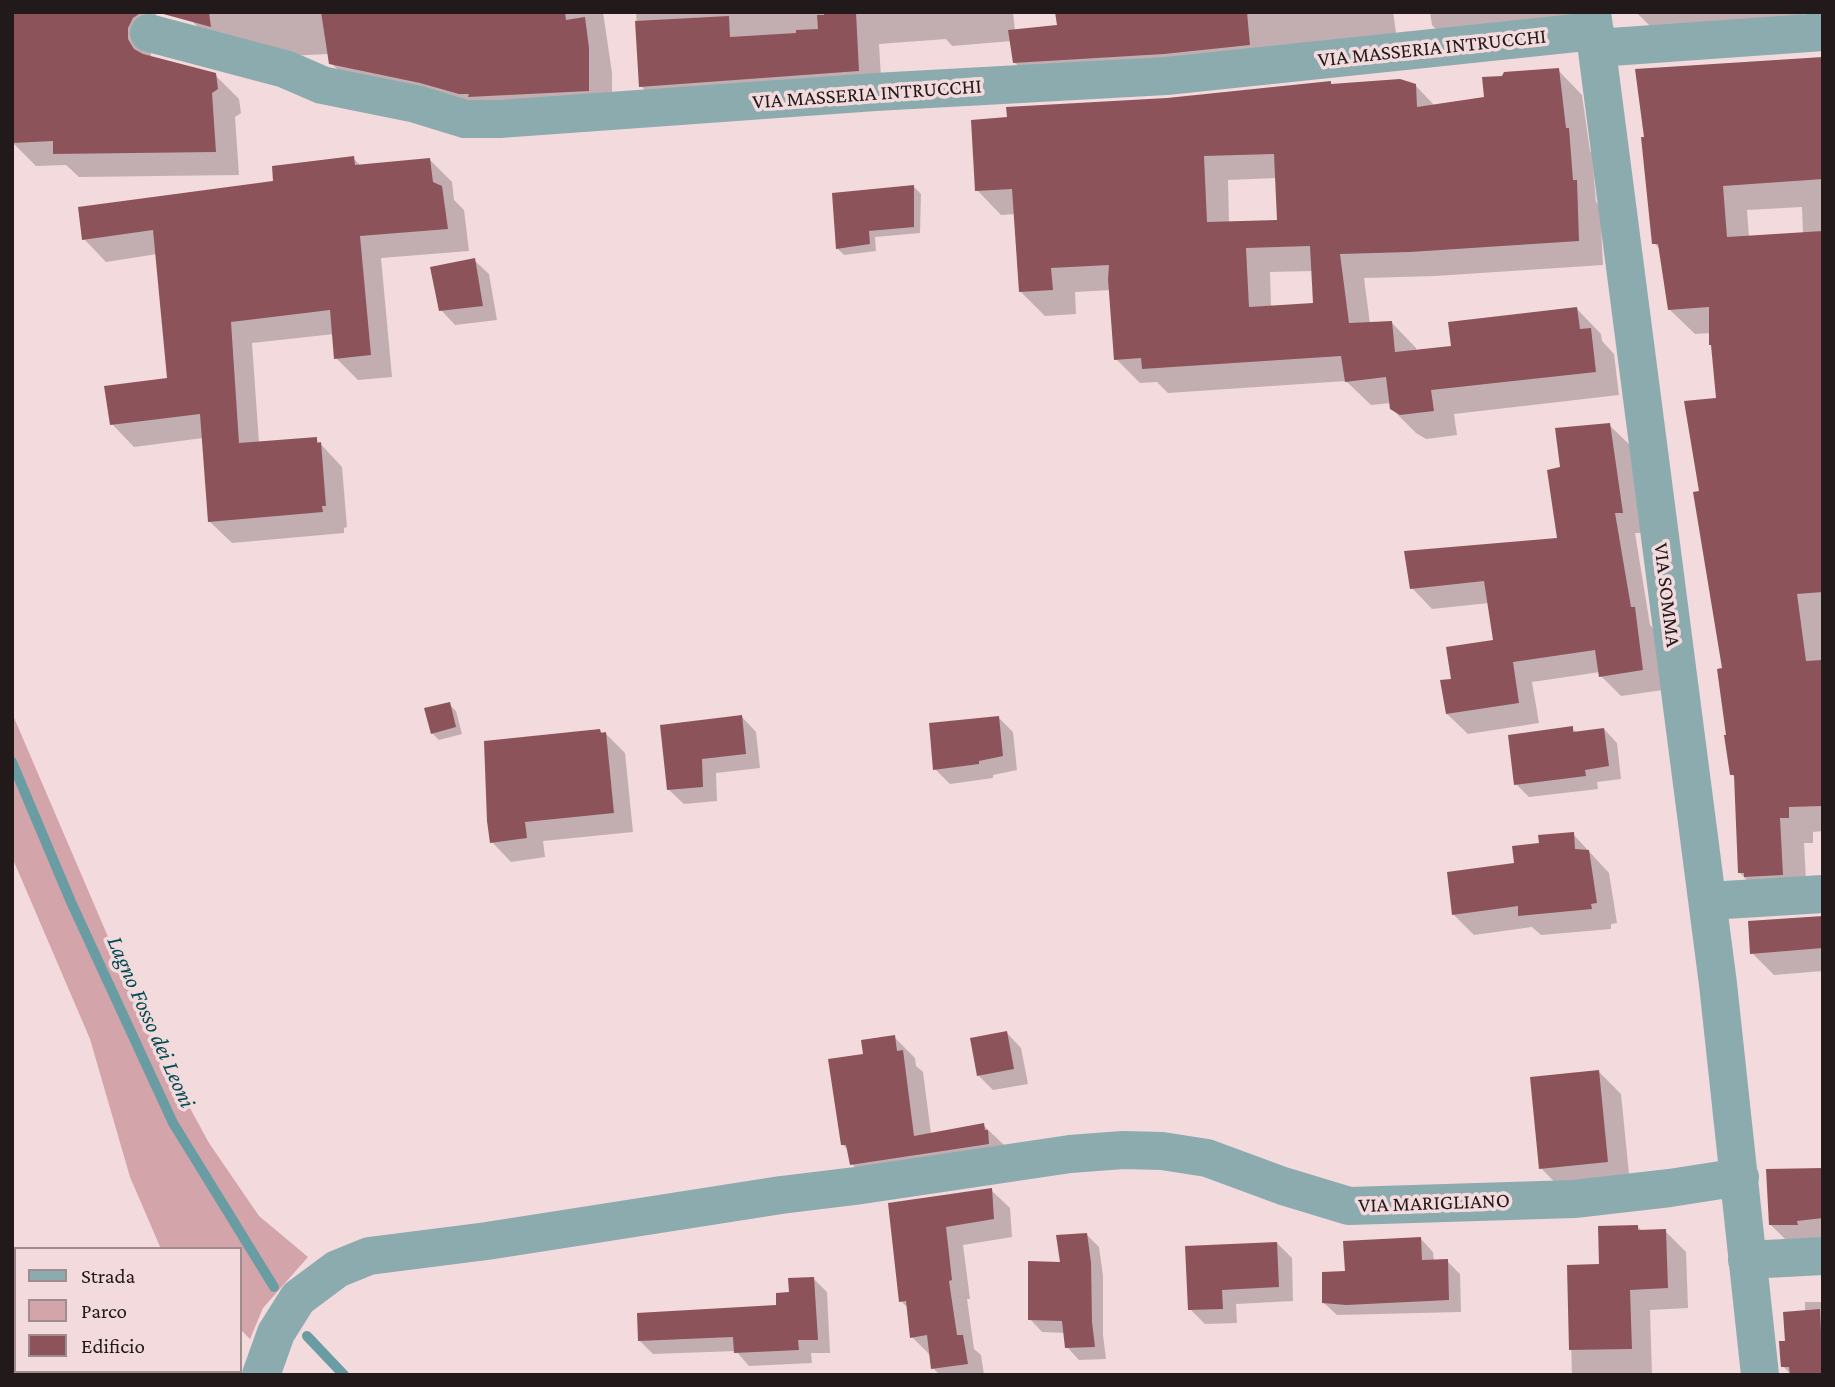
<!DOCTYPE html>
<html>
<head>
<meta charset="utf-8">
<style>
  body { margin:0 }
  #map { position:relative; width:1835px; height:1387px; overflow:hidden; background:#f3dadc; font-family:"Crimson Pro",serif }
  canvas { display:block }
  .frame { position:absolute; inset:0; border:14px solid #22191a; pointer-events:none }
  .legend { position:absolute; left:14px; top:1247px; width:228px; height:126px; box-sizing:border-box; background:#f3dadc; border:2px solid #9f8d8e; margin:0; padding:9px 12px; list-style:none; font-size:21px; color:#22191a }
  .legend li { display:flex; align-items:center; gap:14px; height:35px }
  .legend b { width:35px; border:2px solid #9f8d8e }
</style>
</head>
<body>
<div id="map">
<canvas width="1835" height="1387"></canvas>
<div class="frame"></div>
<ul class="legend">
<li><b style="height:9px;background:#8cabaf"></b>Strada</li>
<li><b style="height:19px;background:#d3a4a9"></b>Parco</li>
<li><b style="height:19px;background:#8c535b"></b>Edificio</li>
</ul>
</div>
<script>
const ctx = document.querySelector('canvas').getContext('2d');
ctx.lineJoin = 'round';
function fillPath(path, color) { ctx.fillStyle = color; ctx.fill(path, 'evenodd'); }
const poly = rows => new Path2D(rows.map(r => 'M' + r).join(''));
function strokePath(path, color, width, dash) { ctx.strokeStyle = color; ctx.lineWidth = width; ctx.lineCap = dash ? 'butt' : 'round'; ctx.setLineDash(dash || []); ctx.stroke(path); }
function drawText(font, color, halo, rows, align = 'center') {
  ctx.font = font + ' "Crimson Pro",serif'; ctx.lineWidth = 7; ctx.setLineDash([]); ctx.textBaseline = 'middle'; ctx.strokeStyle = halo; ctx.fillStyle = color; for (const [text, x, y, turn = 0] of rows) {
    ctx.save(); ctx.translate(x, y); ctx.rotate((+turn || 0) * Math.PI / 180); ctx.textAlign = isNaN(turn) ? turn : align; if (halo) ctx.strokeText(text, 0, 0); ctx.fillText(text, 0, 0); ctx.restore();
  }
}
fillPath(poly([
  [12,713,142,1016,173,1077,209,1143,259,1216,308,1257,263,1308,250,1339,240,1329,240,1249,161,1249,130,1177,90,1039,12,857]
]), '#d3a4a9');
fillPath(poly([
  [12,12,156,12,157,41,151,52,151,58,215,75,239,99,241,113,235,117,239,175,79,177,66,165,36,166,12,142],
  [189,12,603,12,612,73,612,114,484,117,355,87,331,63,329,54,264,57,215,44,191,20],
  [636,12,1013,12,1015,31,1059,26,1057,12,1393,12,1398,46,1038,85,1014,62,1012,41,952,46,946,39,879,44,882,94,664,110,641,86],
  [1430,12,1573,12,1576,36,1456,49,1432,25],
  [1636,12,1802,12,1805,32,1660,36],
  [1823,59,1823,619,1821,619,1823,831,1813,832,1813,843,1804,843,1807,899,1764,898,1739,872,1735,778,1732,774,1724,669,1701,492,1718,400,1711,333,1695,334,1669,309,1661,250,1654,243],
  [1802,207,1803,234,1749,237,1747,210],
  [1558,70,1582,95,1590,151,1592,154,1596,202,1600,206,1603,265,1435,276,1364,278,1370,324,1392,323,1416,348,1416,351,1453,347,1577,309,1601,334,1602,341,1614,354,1619,395,1454,414,1457,435,1426,439,1416,433,1391,408,1391,403,1371,405,1346,381,1168,393,1157,382,1140,383,1116,359,1111,290,1075,292,1076,314,1045,316,1021,292,1016,214,1001,215,977,190,1167,100,1330,83,1333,85,1415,85,1435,106,1486,99],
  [1277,178,1279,222,1229,223,1228,180],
  [1313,271,1315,305,1271,307,1270,272],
  [353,158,361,166,430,160,452,182,454,200,464,210,469,251,381,258,392,377,358,380,336,358,334,334,252,343,259,443,316,439,342,467,347,527,344,528,344,533,232,543,209,521,203,438,134,447,112,424,169,380,157,254,106,262,84,239],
  [914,187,921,194,920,233,875,237,876,251,844,255,837,248],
  [474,260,489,274,497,320,455,325,441,310],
  [1609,425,1630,445,1642,533,1635,533,1650,625,1654,629,1663,690,1621,696,1601,676,1600,672,1532,682,1539,723,1468,734,1447,714,1453,680,1495,642,1489,603,1432,609,1412,588,1559,540,1562,469],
  [449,704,456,711,462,734,439,740,432,733],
  [742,717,756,732,760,768,716,773,717,801,684,804,669,790],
  [998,717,1013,732,1017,770,993,775,993,778,950,784,935,769],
  [1572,728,1577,733,1604,729,1617,743,1621,779,1597,782,1598,789,1529,797,1516,784],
  [599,731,606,734,625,753,633,832,543,841,545,857,511,862,492,842],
  [1573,834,1609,873,1617,923,1611,924,1611,929,1541,935,1532,927,1474,935,1454,915,1541,845],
  [1823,917,1823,971,1774,975,1752,953],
  [1007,1033,1021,1048,1028,1084,993,1090,979,1076],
  [894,1037,915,1058,916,1066,923,1072,931,1134,983,1125,1004,1145,872,1184,852,1164,849,1151,843,1145,865,1056],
  [1599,1072,1621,1094,1630,1184,1563,1191,1541,1168],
  [1823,1168,1823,1254,1800,1254,1771,1225],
  [991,1190,1010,1208,1012,1237,963,1245,970,1299,967,1299,974,1349,981,1355,984,1375,940,1375,933,1368,931,1356,912,1337,908,1308,901,1301,890,1205],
  [1638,1227,1643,1232,1665,1231,1686,1252,1688,1308,1650,1310,1652,1375,1572,1375,1569,1267,1600,1266],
  [1087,1235,1099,1247,1103,1276,1103,1335,1106,1359,1079,1360,1067,1347,1065,1333,1042,1332,1030,1319],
  [1421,1239,1433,1252,1434,1262,1447,1261,1460,1274,1461,1312,1337,1315,1324,1303],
  [1277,1243,1292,1258,1293,1301,1236,1304,1237,1323,1205,1324,1190,1309],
  [814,1279,827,1292,830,1353,811,1353,812,1363,749,1366,736,1351,653,1354,640,1341,778,1307,790,1294],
  [1805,1302,1823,1302,1823,1375,1791,1375,1783,1366,1787,1343,1805,1312]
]), '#0003');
strokePath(poly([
  [12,762,71,902,173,1123,274,1287],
  [307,1336,344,1375]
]), '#699da3', 10);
fillPath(poly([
  [12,12,142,12,133,18,128,28,128,39,134,49,143,54,216,73,218,89,212,93,216,152,53,154,53,141,12,143],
  [156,12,209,12,211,27],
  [321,12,565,12,566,20,585,17,589,48,589,91,468,97,469,94,459,94,420,83,329,64],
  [824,12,856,12,859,71,639,87,635,21,729,16,730,37,796,33,796,30,818,29,817,15,824,15],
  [1055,12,1247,12,1250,45,1164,54,1013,63,1008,30,1057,25],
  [1823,57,1823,179,1723,186,1727,237,1823,231,1823,592,1797,594,1806,661,1823,660,1823,806,1789,807,1789,818,1780,818,1783,875,1744,877,1744,873,1738,873,1734,775,1730,775,1724,735,1726,735,1717,669,1722,668,1693,492,1699,491,1684,401,1716,398,1711,345,1709,345,1709,307,1668,310,1658,244,1652,244,1641,137,1644,137,1635,69],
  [1559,68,1566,128,1569,128,1573,180,1577,180,1579,241,1410,252,1340,254,1349,323,1392,321,1395,352,1451,346,1448,322,1577,307,1580,329,1591,328,1596,372,1431,390,1434,411,1400,415,1390,409,1386,377,1345,382,1341,356,1142,369,1141,358,1114,360,1108,279,1109,265,1051,268,1053,290,1019,292,1012,189,975,191,971,120,1007,117,1006,107,1167,98,1331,81,1331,84,1400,79,1416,84,1417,107,1484,97,1482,77,1502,76,1504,72],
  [1274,154,1277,220,1207,222,1204,156],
  [1310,246,1313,303,1249,307,1246,248],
  [354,156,355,165,430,158,433,182,442,186,448,229,360,236,371,355,334,359,330,310,231,322,239,443,317,437,317,443,321,442,326,506,322,506,323,512,208,522,200,414,110,425,104,386,167,378,153,230,82,240,78,207,273,181,272,166],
  [914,185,914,227,869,231,870,244,836,249,832,193],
  [475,258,483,306,439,311,430,267],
  [1610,423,1623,513,1615,513,1631,607,1635,607,1643,670,1599,677,1595,650,1513,662,1519,703,1446,714,1440,680,1451,679,1446,647,1493,640,1484,581,1410,589,1404,551,1557,538,1547,470,1560,467,1555,428],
  [450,702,456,727,431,734,424,708],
  [742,715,746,754,702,759,703,787,667,790,660,725],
  [999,716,1003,756,979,761,979,764,933,770,929,723],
  [1573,726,1573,732,1604,728,1609,766,1585,770,1586,776,1514,785,1508,735],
  [600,729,601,733,606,732,614,813,525,822,527,838,490,843,487,821,484,741],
  [1574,832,1575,849,1589,850,1597,903,1591,904,1592,909,1518,916,1518,906,1452,915,1447,872,1514,863,1512,846,1539,843,1538,835],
  [1823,916,1823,948,1750,954,1748,921],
  [1007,1031,1014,1069,977,1076,970,1038],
  [895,1035,897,1051,903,1050,914,1136,984,1123,985,1130,988,1130,989,1144,850,1165,846,1145,841,1145,828,1059,863,1054,861,1040],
  [1599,1070,1608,1162,1539,1169,1530,1077],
  [1823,1168,1823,1218,1797,1221,1798,1225,1769,1225,1766,1169],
  [992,1188,994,1219,946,1227,952,1280,949,1281,957,1335,963,1335,968,1364,931,1369,927,1335,910,1338,906,1301,899,1302,888,1203],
  [1638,1225,1638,1230,1666,1229,1668,1288,1630,1290,1632,1349,1569,1350,1567,1265,1599,1264,1598,1226],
  [1087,1233,1091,1262,1092,1322,1095,1347,1065,1348,1062,1321,1028,1320,1028,1261,1060,1262,1056,1235],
  [1421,1237,1422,1260,1448,1259,1449,1300,1346,1305,1322,1303,1322,1272,1345,1271,1343,1241],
  [1277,1242,1279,1287,1222,1290,1223,1309,1188,1310,1185,1246],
  [814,1277,818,1340,798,1340,799,1350,734,1353,733,1337,638,1341,637,1313,776,1305,776,1293,789,1292,788,1278],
  [1820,1309,1823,1375,1790,1375,1789,1367,1781,1367,1780,1356,1779,1341,1785,1341,1783,1312]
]), '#8c535b');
strokePath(poly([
  [1592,12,1718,984,1760,1375],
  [149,33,285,69,322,85,416,104,465,119,499,119,875,92,1166,76,1595,31],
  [1597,48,1823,32],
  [1708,901,1823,894],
  [1747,1260,1823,1256],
  [261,1375,276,1333,298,1298,337,1269,369,1256,487,1241,781,1195,855,1186,1070,1154,1123,1150,1162,1151,1207,1158,1283,1186,1349,1206,1574,1199,1670,1188,1740,1177]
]), '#8cabaf', 38);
drawText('21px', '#22191a', '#f3dadc', [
  ["VIA MASSERIA INTRUCCHI",1432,48,-6],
  ["VIA MASSERIA INTRUCCHI",867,94,-4],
  ["VIA SOMMA",1667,595,83],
  ["VIA MARIGLIANO",1434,1203,-2]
]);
drawText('italic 23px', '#024c53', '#f3dadc', [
  ["Lagno Fosso dei Leoni",151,1022,66]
]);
</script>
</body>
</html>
